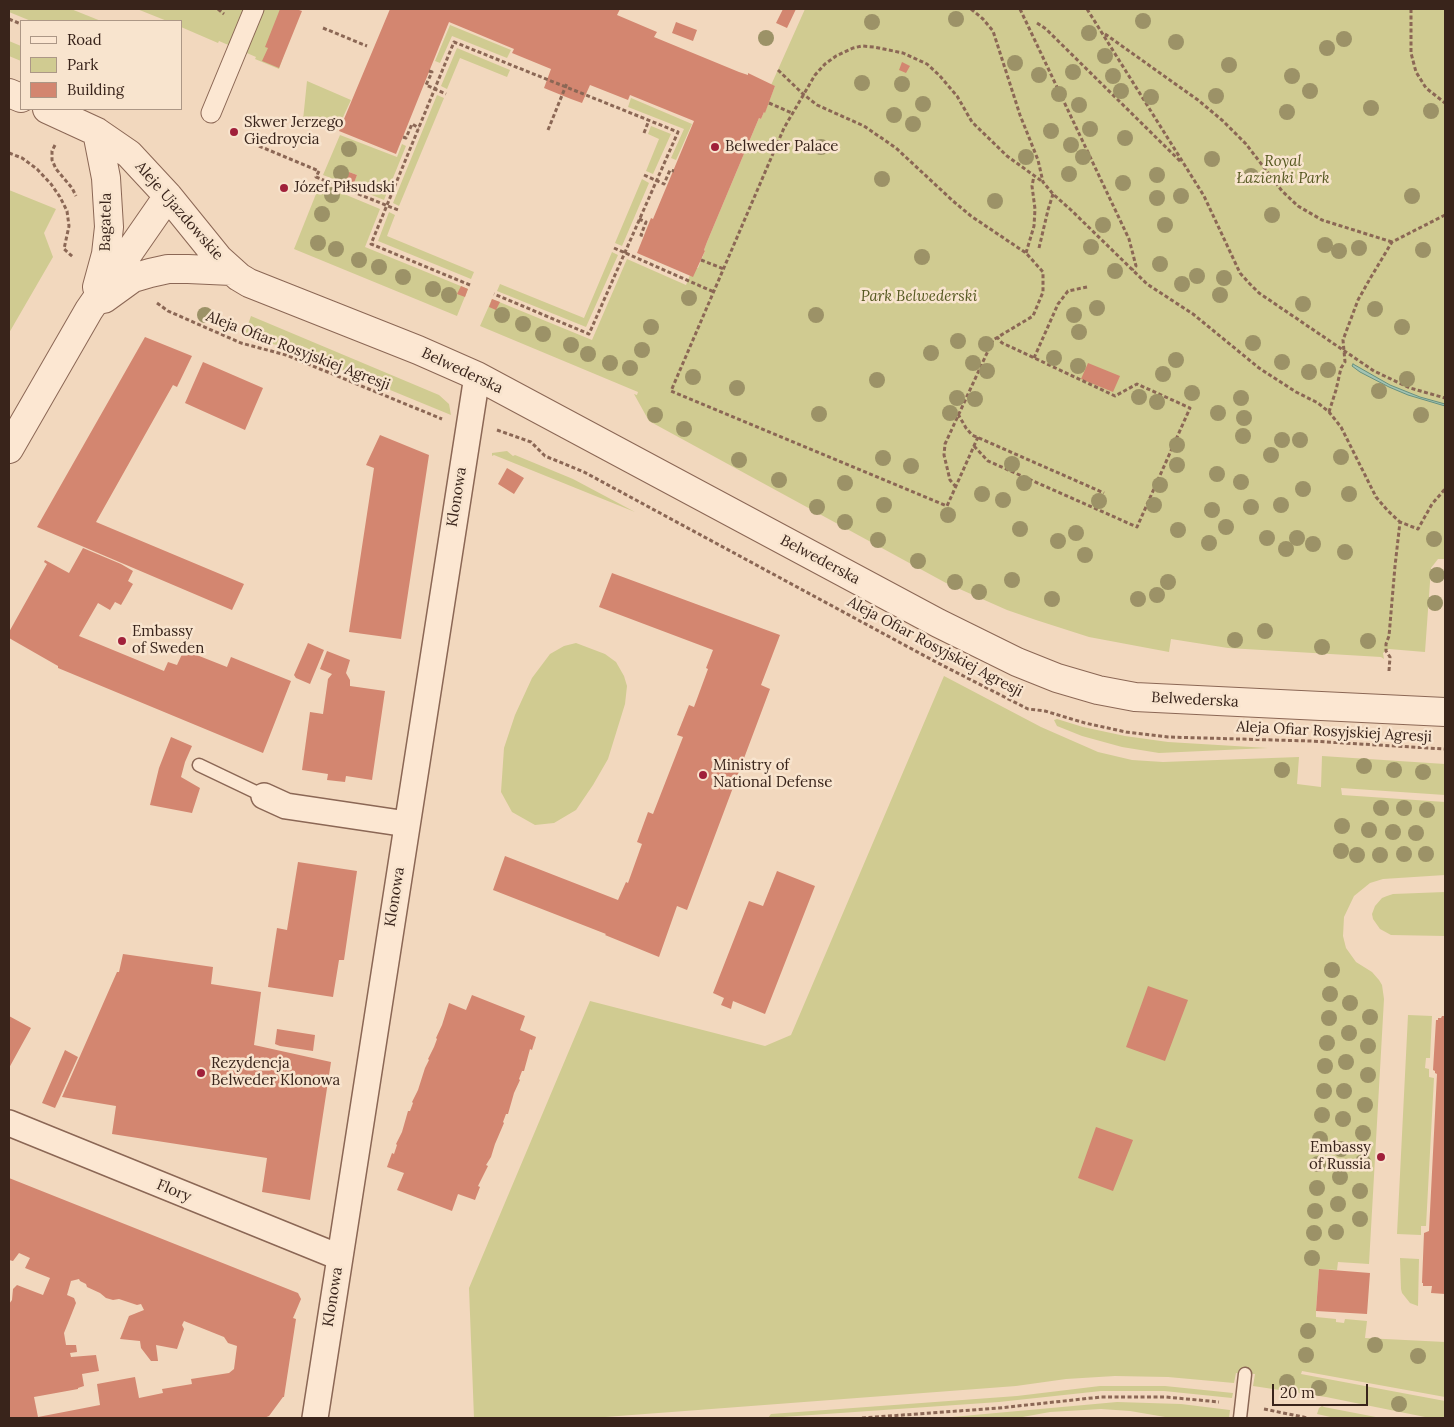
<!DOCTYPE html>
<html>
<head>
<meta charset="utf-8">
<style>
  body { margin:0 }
  #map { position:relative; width:1454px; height:1427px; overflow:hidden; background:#f2d8be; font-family:Lora,serif }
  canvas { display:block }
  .frame { position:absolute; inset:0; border:10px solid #39241b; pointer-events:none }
  .legend { position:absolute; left:20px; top:20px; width:162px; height:90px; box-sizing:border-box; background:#f8e4ce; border:1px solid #ac9786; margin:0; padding:6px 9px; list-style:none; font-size:15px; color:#39241b }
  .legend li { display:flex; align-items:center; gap:10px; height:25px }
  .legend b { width:25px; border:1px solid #ac9786 }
  .scale { position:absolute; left:1272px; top:1384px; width:96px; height:22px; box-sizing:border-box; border:2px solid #39241b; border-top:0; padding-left:6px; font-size:15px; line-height:18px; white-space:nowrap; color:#39241b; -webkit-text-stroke:4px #f8e4ce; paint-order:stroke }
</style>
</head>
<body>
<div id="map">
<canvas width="1454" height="1427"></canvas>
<div class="frame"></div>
<ul class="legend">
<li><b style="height:6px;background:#fce7d2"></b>Road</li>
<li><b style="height:14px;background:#d0cb91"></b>Park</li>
<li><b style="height:14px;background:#d38670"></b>Building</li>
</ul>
<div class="scale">20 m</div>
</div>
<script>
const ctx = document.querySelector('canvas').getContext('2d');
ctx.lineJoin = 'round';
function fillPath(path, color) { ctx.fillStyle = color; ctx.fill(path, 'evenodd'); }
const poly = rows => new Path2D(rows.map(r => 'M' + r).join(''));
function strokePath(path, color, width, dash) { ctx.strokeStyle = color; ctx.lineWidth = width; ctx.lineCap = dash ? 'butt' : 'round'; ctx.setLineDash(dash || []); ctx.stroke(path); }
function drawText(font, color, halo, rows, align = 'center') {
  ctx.font = font + ' Lora,serif'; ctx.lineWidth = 5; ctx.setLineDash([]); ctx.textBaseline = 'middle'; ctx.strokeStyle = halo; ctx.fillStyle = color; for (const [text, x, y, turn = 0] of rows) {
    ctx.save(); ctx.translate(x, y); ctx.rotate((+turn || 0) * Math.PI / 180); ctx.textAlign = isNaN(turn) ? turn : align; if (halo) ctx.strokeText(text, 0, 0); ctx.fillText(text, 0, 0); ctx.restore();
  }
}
fillPath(poly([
  [9,9,71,9,101,21,31,21,9,12],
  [137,9,299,9,279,69,255,59,256,57,226,44,219,41,218,43,181,27,181,21,167,21],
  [805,9,1445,9,1445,559,1438,559,1431,568,1425,652,1389,649,1383,653,1384,659,1381,657,1228,648,1171,639,1169,652,1089,637,1036,620,1007,610,946,583,649,421,634,394,637,395,638,392,480,326,492,299,592,340,627,259,686,285,690,275,696,268,698,268,705,251,704,250,707,242,759,118,761,119,764,112,765,112,775,86,771,85,772,83],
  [450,25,511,50,507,58,452,36,440,63,435,61],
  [9,41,21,46,21,61,9,56],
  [457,48,510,70,507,77,460,58,447,89,441,86],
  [307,81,351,100,337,130,314,121,303,120],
  [437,95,444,98,399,206,393,203],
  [631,98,692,124,676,160,671,158,684,129,628,107],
  [651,126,671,134,653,174,646,171,659,139,648,134],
  [340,135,397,157,402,144,406,146,384,200,352,187,357,175,349,172,344,183,323,175],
  [642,179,649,183,622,246,615,243],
  [320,184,380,209,365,247,468,289,457,316,294,249],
  [9,190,56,209,44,233,53,257,9,333],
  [389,212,395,215,387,236,474,272,471,279,378,241],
  [612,252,618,255,586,327,497,291,500,284,584,318],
  [251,316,439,395,449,404,451,415,283,346,256,341,244,336],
  [507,451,513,456,515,455,573,479,635,512,494,455,492,456,492,453],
  [576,643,605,654,616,662,624,676,627,686,625,704,608,759,593,785,576,810,554,823,535,825,512,812,501,792,504,748,515,715,532,678,550,654,564,646],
  [944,676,1041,727,1098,752,1132,760,1163,762,1299,757,1297,784,1321,787,1322,756,1445,764,1445,795,1341,788,1342,795,1445,802,1445,875,1383,879,1370,883,1354,896,1344,917,1343,936,1346,948,1356,962,1372,972,1379,980,1382,985,1384,999,1369,1264,1338,1262,1337,1270,1319,1269,1316,1310,1316,1317,1336,1319,1336,1322,1344,1323,1345,1319,1367,1321,1365,1338,1445,1342,1445,1397,1302,1371,1301,1374,1445,1401,1445,1418,1430,1418,1326,1397,1253,1386,1255,1374,1236,1373,1234,1383,1168,1377,1115,1376,1066,1379,1016,1386,592,1418,474,1418,469,1288,590,1001,765,1046,791,1035],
  [1057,719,1083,727,1125,736,1168,742,1268,748,1159,753,1122,747,1082,736,1057,726,1054,720],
  [1445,892,1445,936,1391,935,1380,929,1373,919,1372,914,1375,906,1382,898,1387,896,1393,894],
  [1408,1015,1432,1016,1430,1058,1426,1058,1425,1068,1429,1069,1429,1077,1434,1078,1426,1226,1421,1226,1421,1235,1397,1234],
  [1400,1258,1419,1259,1418,1306,1410,1303,1402,1293,1401,1289],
  [1100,1386,1165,1386,1233,1393,1232,1398,1164,1391,1101,1391,999,1402,768,1418,771,1414,1017,1396],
  [1117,1402,1181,1404,1230,1410,1229,1418,1171,1418,1130,1411,1101,1409,1050,1412,1017,1418,941,1418],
  [1322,1406,1324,1407,1381,1418,1335,1418,1317,1414,1319,1408]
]), '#d0cb91');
const water = poly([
  [1353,364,1390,385,1420,397,1445,404,1445,406,1408,395,1389,387,1360,372,1352,366,1353,364]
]);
fillPath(water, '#a2c3b3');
strokePath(water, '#68917f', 1);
fillPath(poly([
  [280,9,296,9,302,11,279,68,262,61,268,48,265,47],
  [390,9,620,9,617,15,657,32,654,37,739,72,748,75,748,73,775,86,765,113,764,112,761,119,759,118,707,242,704,250,705,251,704,253,693,277,637,253,651,218,653,219,694,121,630,95,628,100,590,85,582,103,571,99,544,88,551,69,512,53,514,49,449,22,396,154,339,131],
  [783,9,796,9,787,28,776,23],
  [676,22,697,30,693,41,672,33],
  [902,62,910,66,906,73,899,70],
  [349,172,357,175,354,183,346,179],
  [461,286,468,289,465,297,457,294],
  [492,299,500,302,496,310,489,307],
  [145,337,192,356,177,387,173,385,96,522,244,584,232,610,37,527],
  [203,362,263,388,245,430,185,403],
  [1088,363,1120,376,1113,392,1081,379],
  [380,435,429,455,401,639,349,632,374,468,366,465],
  [507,468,524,478,514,494,498,484],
  [83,548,121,564,133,571,128,581,133,584,121,605,115,602,110,610,98,603,79,636,164,671,168,662,177,665,184,650,227,667,231,657,291,681,263,753,58,668,58,666,9,638,9,632,47,564,44,562,45,560,69,573],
  [612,573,780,635,761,685,770,689,687,910,677,906,659,957,605,935,606,934,493,890,505,856,618,900,626,882,628,883,642,844,637,842,648,812,653,814,683,737,677,735,689,705,694,707,708,669,706,668,713,650,599,607],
  [308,643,324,650,310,684,296,678,294,675],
  [327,651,350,660,346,673,350,680,350,686,385,691,372,780,346,776,345,782,327,780,328,774,302,770,310,712,323,714,328,679,332,674,320,669],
  [171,737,192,746,185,762,181,777,200,788,192,813,150,805,159,768],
  [298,862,357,871,344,960,339,960,333,997,268,987,277,928,287,930],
  [777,871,815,886,765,1014,733,1001,731,1009,721,1005,724,998,713,993,749,901,763,906],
  [123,954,213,967,211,984,261,992,254,1045,331,1062,310,1200,262,1192,267,1158,112,1134,116,1106,62,1097,117,972,119,972],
  [1148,986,1188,1000,1165,1061,1126,1047],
  [472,995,525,1016,520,1030,536,1037,532,1050,530,1049,524,1071,522,1071,519,1079,520,1080,514,1093,508,1114,506,1114,503,1122,504,1123,495,1144,491,1157,486,1165,488,1166,478,1186,480,1187,475,1200,458,1194,452,1211,397,1190,404,1173,387,1167,392,1153,394,1154,397,1145,396,1144,402,1132,408,1111,410,1111,413,1103,412,1102,418,1090,425,1068,429,1060,428,1059,434,1047,437,1039,436,1038,442,1025,449,1003,466,1010],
  [9,1016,31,1028,9,1068],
  [1442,1016,1445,1016,1445,1294,1431,1293,1432,1286,1423,1286,1423,1283,1422,1283,1424,1233,1429,1231,1437,1074,1435,1073,1435,1071,1433,1070,1436,1020,1438,1020,1438,1018,1441,1018],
  [277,1029,315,1035,313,1051,280,1046,275,1044],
  [65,1050,78,1057,55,1108,42,1103],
  [1096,1127,1133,1140,1113,1191,1078,1178],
  [9,1178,298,1293,301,1299,293,1318,296,1319,284,1397,283,1397,269,1416,264,1418,9,1418,9,1304,12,1300,13,1289,17,1285,43,1295,50,1278,25,1268,30,1258,19,1253,13,1261,9,1260],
  [79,1279,80,1281,86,1284,87,1287,100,1293,106,1298,113,1300,119,1299,137,1305,141,1304,144,1310,129,1316,120,1339,140,1341,141,1348,151,1361,158,1361,156,1345,177,1349,184,1329,182,1325,184,1321,224,1337,228,1343,237,1346,234,1369,229,1373,191,1379,192,1384,162,1389,163,1393,139,1398,135,1377,97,1384,100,1405,38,1417,34,1397,78,1389,78,1388,84,1386,82,1374,99,1371,96,1355,71,1357,70,1353,77,1352,76,1345,66,1345,64,1333,76,1303,74,1298,67,1295,71,1281],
  [1319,1269,1370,1273,1367,1314,1316,1311]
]), '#d38670');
const service = poly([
  [199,765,264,796],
  [1240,1418,1245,1374]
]);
const pedestrian = poly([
  [211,113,254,9]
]);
const minor = poly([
  [264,796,286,806,407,824],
  [9,1123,339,1257],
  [315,1418,477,376]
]);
const tertiary = poly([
  [9,93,21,98],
  [47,109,97,132,129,154,168,196,219,259,239,277,249,283,418,350,477,376,938,623,1017,662,1057,678,1098,690,1135,697,1445,712],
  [97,287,106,254,109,227,106,178,97,132],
  [104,299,133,278,150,273,168,269,188,269,232,271],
  [9,449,89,310,168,196]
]);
strokePath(service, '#8b6755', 15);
strokePath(pedestrian, '#8b6755', 21);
strokePath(minor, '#8b6755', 28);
strokePath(tertiary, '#8b6755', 30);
strokePath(poly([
  [218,9,224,14],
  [971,9,983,19,993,31,1020,115,1038,160,1043,182,1053,194,1071,210,1147,284,1193,314,1259,368,1296,392,1318,403,1329,412,1341,427,1376,497,1388,511,1400,522],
  [1020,9,1129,239,1136,266,1132,270],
  [1087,9,1204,196,1240,273,1249,283,1259,293,1374,371,1410,388,1445,398],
  [1411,9,1411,53,1416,72,1426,88,1445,103],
  [9,19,21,24],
  [1037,23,1046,29,1181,162],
  [323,28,367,46],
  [1105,34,1198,100,1223,121,1246,144,1282,191,1298,206,1322,220,1392,242],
  [778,70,803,94,817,105,864,126,896,148,953,201,971,216,1026,253,1043,272,1043,292,1033,316,993,340,945,444,944,455,950,480,956,487],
  [429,71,432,72,426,85,446,94],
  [769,103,792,113],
  [548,130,567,83],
  [644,133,649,120],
  [403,137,406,138,412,124,419,128],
  [55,145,52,151,52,160,56,169,72,188,76,196],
  [259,146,319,171,316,177,398,210],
  [9,153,22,158,37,169,51,184,60,197,67,211,69,226,64,249,73,257],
  [644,175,664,184,670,170,674,171],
  [639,219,646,222,641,235,644,236],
  [614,248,714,292],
  [1039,248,1048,210,1053,194],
  [1026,253,1034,226,1035,209,1032,186,1034,176],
  [701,260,724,269],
  [470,285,371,244,454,42,678,132,589,334,494,294],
  [157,303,168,311,241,343,286,355,442,419],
  [1034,358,1058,304,1068,291,1087,287],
  [1329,412,1336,390,1341,368,1345,362,1343,340,1358,300,1371,277,1392,242,1445,215],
  [958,414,966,428,972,435,1104,493],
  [497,430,531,442,545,456,584,472,936,662,1028,709,1045,711,1085,723,1126,732,1168,737,1310,741,1445,749],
  [978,437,947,506,671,391,784,128,815,75,825,64,836,56,853,48,862,46,874,47,903,53,927,64,939,75,957,96,972,122,1007,156,1043,182],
  [974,446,988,461,1137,527,1190,408,1137,384,1115,396,1011,347,1002,343,997,337],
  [1389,671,1390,657,1386,651,1386,644,1389,636,1395,566,1400,522,1418,529,1432,504,1445,489],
  [1264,1409,1308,1418],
  [862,1418,999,1408,1101,1397,1166,1397,1219,1402]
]), '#8b6755', 3, [4, 2.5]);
strokePath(service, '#fce7d2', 12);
strokePath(pedestrian, '#fce7d2', 19);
strokePath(minor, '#fce7d2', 25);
strokePath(tertiary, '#fce7d2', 28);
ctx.fillStyle = '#9c9267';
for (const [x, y] of [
  [956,19],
  [1143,21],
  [872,22],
  [1089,33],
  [766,38],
  [1344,39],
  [1176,42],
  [1327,48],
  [1105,56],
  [1015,63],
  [1229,65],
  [1073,72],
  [1039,75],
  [1113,76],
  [1292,76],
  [862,83],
  [902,84],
  [1121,91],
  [1310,91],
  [1059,94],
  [1216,96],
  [1151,97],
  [923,104],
  [1079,105],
  [1371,108],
  [1431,111],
  [1287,112],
  [894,115],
  [913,124],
  [1090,129],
  [1051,131],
  [1125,138],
  [1071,145],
  [821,147],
  [349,149],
  [1026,157],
  [1083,157],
  [1212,159],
  [341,173],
  [1069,174],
  [1157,175],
  [1251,176],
  [882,179],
  [1123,183],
  [332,195],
  [1181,196],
  [1412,196],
  [1157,198],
  [995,201],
  [322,214],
  [1272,215],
  [1103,225],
  [1165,225],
  [318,243],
  [1325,245],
  [1091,247],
  [1359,248],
  [336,249],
  [1423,250],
  [1339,251],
  [922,257],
  [359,260],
  [1160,264],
  [379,267],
  [1115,271],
  [1197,276],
  [403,277],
  [1224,278],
  [1182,284],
  [433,289],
  [449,295],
  [1220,295],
  [689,298],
  [1303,304],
  [1097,308],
  [1375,309],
  [205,315],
  [502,315],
  [816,315],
  [1074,315],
  [523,324],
  [651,327],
  [1402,327],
  [1079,332],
  [543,334],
  [958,341],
  [1253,343],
  [986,344],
  [571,345],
  [642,350],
  [931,353],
  [588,354],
  [1054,358],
  [1176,360],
  [1282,362],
  [610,363],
  [973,363],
  [1078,366],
  [630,368],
  [1328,370],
  [987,371],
  [1309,372],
  [1163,374],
  [693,377],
  [1407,379],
  [877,380],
  [737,388],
  [1379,391],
  [1192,393],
  [1139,397],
  [957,398],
  [1241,398],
  [975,399],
  [1157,402],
  [950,413],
  [1218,413],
  [819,414],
  [655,415],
  [1421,415],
  [1244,418],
  [684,429],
  [1243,436],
  [1282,440],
  [1300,440],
  [1177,445],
  [1271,455],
  [1341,457],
  [883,458],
  [739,460],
  [1012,464],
  [1177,465],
  [911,466],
  [1217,474],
  [779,480],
  [1241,482],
  [845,483],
  [1024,483],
  [1160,485],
  [1303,489],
  [982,494],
  [1349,494],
  [1003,500],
  [1099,501],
  [884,505],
  [1154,505],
  [1281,505],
  [817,507],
  [1251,507],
  [1212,510],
  [948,515],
  [845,522],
  [1226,527],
  [1020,529],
  [1178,530],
  [1076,533],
  [1267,538],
  [1297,538],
  [1434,539],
  [878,540],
  [1058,541],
  [1209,543],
  [1313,544],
  [1286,549],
  [1345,552],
  [1085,555],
  [918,561],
  [1437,575],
  [1012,580],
  [955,582],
  [1168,582],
  [979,592],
  [1157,595],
  [1052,599],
  [1138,599],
  [1435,603],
  [1265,631],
  [1235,640],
  [1368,641],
  [1322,647],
  [1364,766],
  [1282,770],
  [1394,770],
  [1423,772],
  [1381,808],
  [1404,808],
  [1427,810],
  [1342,826],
  [1369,830],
  [1393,832],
  [1416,833],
  [1341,851],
  [1404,854],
  [1426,854],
  [1357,855],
  [1380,855],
  [1332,970],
  [1330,994],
  [1350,1003],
  [1370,1017],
  [1329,1018],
  [1349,1033],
  [1327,1043],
  [1368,1046],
  [1346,1062],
  [1325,1066],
  [1368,1075],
  [1324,1091],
  [1344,1091],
  [1365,1105],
  [1322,1115],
  [1343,1119],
  [1363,1133],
  [1320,1139],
  [1341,1149],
  [1363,1162],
  [1318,1164],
  [1340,1177],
  [1317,1188],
  [1360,1191],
  [1338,1204],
  [1315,1211],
  [1360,1219],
  [1336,1232],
  [1314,1233],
  [1312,1258],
  [1308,1331],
  [1375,1345],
  [1306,1355],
  [1418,1356],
  [1287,1382],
  [1319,1388],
  [1399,1404]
]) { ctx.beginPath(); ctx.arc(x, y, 8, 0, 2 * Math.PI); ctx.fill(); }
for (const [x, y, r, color] of [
  [234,132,5,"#a0203a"],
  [715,147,5,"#a0203a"],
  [284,188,5,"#a0203a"],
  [122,641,5,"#a0203a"],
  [703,775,5,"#a0203a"],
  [201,1073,5,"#a0203a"],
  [1381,1157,5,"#a0203a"]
]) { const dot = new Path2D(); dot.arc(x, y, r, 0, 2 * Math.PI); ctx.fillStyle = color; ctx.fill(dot); strokePath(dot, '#f8e4ce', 2); }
drawText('15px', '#39241b', '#f8e4ce', [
  ["Skwer Jerzego",244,123],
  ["Giedroycia",244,140],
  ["Belweder Palace",725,147],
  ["Józef Piłsudski",294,188],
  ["Embassy",132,632],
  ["of Sweden",132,649],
  ["Ministry of",713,766],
  ["National Defense",713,783],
  ["Rezydencja",211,1064],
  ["Belweder Klonowa",211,1081],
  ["Embassy",1371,1148,"right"],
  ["of Russia",1371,1165,"right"]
], 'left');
drawText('italic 15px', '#555820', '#f8e4ce', [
  ["Royal",1283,162],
  ["Łazienki Park",1283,179],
  ["Park Belwederski",919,297]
]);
drawText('15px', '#39241b', '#f8e4ce', [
  ["Aleje Ujazdowskie",179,211,49],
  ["Bagatela",106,222,-89],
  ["Aleja Ofiar Rosyjskiej Agresji",298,351,21],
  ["Belwederska",462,371,25],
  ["Klonowa",457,497,-81],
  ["Belwederska",820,560,28],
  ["Aleja Ofiar Rosyjskiej Agresji",935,647,28],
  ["Belwederska",1195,700,3],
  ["Aleja Ofiar Rosyjskiej Agresji",1334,732,3],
  ["Klonowa",395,897,-81],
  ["Flory",174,1191,22],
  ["Klonowa",333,1297,-81]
]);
</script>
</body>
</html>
